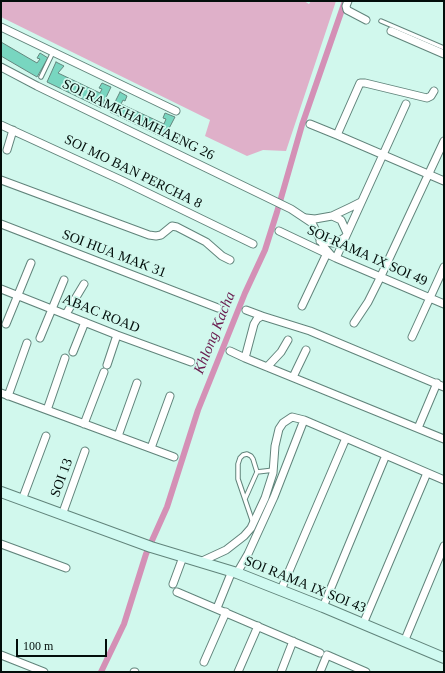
<!DOCTYPE html>
<html>
<head>
<meta charset="utf-8">
<style>
  body { margin:0 }
  #map { position:relative; width:445px; height:673px; overflow:hidden; background:#d1f8ed; font-family:Georgia,serif }
  canvas { display:block }
  .frame { position:absolute; inset:0; border:2px solid #030e0b; pointer-events:none }
  .scale { position:absolute; left:16px; top:639px; width:91px; height:18px; box-sizing:border-box; border:2px solid #030e0b; border-top:0; padding-left:5px; font-size:12px; line-height:14px; white-space:nowrap; color:#030e0b; -webkit-text-stroke:3px #d1f8ed; paint-order:stroke }
</style>
</head>
<body>
<div id="map">
<canvas width="445" height="673"></canvas>
<div class="frame"></div>
<div class="scale">100 m</div>
</div>
<script>
const ctx = document.querySelector('canvas').getContext('2d');
ctx.lineJoin = 'round';
function fillPath(path, color) { ctx.fillStyle = color; ctx.fill(path, 'evenodd'); }
const poly = rows => new Path2D(rows.map(r => 'M' + r).join(''));
function strokePath(path, color, width, dash) { ctx.strokeStyle = color; ctx.lineWidth = width; ctx.lineCap = dash ? 'butt' : 'round'; ctx.setLineDash(dash || []); ctx.stroke(path); }
function drawText(font, color, halo, rows, align = 'center') {
  ctx.font = font + ' Georgia,serif'; ctx.lineWidth = 3.5; ctx.setLineDash([]); ctx.textBaseline = 'middle'; ctx.strokeStyle = halo; ctx.fillStyle = color; for (const [text, x, y, turn = 0] of rows) {
    ctx.save(); ctx.translate(x, y); ctx.rotate((+turn || 0) * Math.PI / 180); ctx.textAlign = isNaN(turn) ? turn : align; if (halo) ctx.strokeText(text, 0, 0); ctx.fillText(text, 0, 0); ctx.restore();
  }
}
fillPath(poly([
  [1,1,304,1,309,4,311,1,336,1,286,151,263,150,247,156,205,136,210,120,1,17]
]), '#dfb0c9');
strokePath(poly([
  [101,672,124,624,146,554,167,507,198,410,245,293,265,250,277,212,302,125,345,1]
]), '#d490b6', 6);
const building = poly([
  [1,42,37,63,40,59,37,58,40,53,48,58,37,77,1,56,1,42],
  [56,62,64,66,58,73,100,93,102,89,99,88,102,83,111,87,101,108,47,82,56,62],
  [120,92,127,96,125,101,123,100,121,104,164,124,166,119,163,118,165,113,175,117,164,138,110,112,120,92]
]);
fillPath(building, '#78d6c0');
strokePath(building, '#63877e', 1);
const lane = poly([
  [381,21,444,48],
  [41,77,53,52],
  [245,499,257,472],
  [253,523,238,479,238,464,240,458,243,455,247,454,251,456,253,459,257,472,274,470]
]);
const street = poly([
  [348,1,346,6,347,10,366,20],
  [1,27,176,111],
  [391,31,444,54],
  [1,67,37,86,291,209,312,223,324,247,331,255],
  [310,124,337,135,444,181],
  [1,125,123,181,253,244],
  [337,135,360,83,365,83,427,98,431,96,434,91],
  [7,150,13,130],
  [1,180,149,235,156,236,161,235,172,226,177,227,206,242,222,256,230,260],
  [332,216,341,220,347,233],
  [306,218,315,219,332,216,351,207,361,202],
  [1,224,218,308],
  [279,231,336,258,444,304],
  [320,241,333,243,341,240,345,237],
  [336,258,406,104],
  [1,289,117,335,191,362],
  [302,306,327,253],
  [246,310,262,316],
  [66,314,84,284],
  [354,323,368,302,381,276,444,141],
  [6,324,31,263],
  [412,337,444,267],
  [40,338,64,280],
  [230,351,245,358],
  [73,352,85,322],
  [107,365,117,335],
  [267,367,281,352,288,340],
  [293,377,306,350],
  [444,387,310,331,262,316,257,319,254,324,245,358,444,439],
  [1,393,174,457],
  [8,396,27,343],
  [47,410,65,358],
  [84,424,104,372],
  [418,428,437,383],
  [118,436,137,383],
  [151,448,170,396],
  [22,500,46,436],
  [62,515,85,451],
  [1,544,66,568],
  [200,562,226,550,244,536,251,528,265,498,273,473,275,446,279,429,283,423,292,417,304,420,444,480],
  [237,573,248,554,274,497,304,420],
  [173,584,183,557],
  [281,590,346,438],
  [177,592,320,653],
  [323,607,386,455],
  [217,608,232,571],
  [363,624,427,473],
  [404,642,444,546],
  [1,655,44,672],
  [204,662,226,612],
  [134,672,135,672],
  [238,672,258,626],
  [281,672,293,641],
  [320,672,327,655,366,672]
]);
const secondary = poly([
  [1,492,151,547,237,573,323,607,444,658]
]);
strokePath(lane, '#61847b', 5.5);
strokePath(street, '#61847b', 9);
strokePath(secondary, '#61847b', 12);
strokePath(lane, '#fff', 3.5);
strokePath(street, '#fff', 7);
strokePath(secondary, '#d0faf1', 10);
drawText('14px', '#030e0b', '#d1f8ed', [
  ["SOI RAMKHAMHAENG 26",138,120,26],
  ["SOI MO BAN PERCHA 8",133,172,26],
  ["SOI HUA MAK 31",114,254,21],
  ["SOI RAMA IX SOI 49",367,256,24],
  ["ABAC ROAD",101,314,22],
  ["SOI 13",62,478,-70],
  ["SOI RAMA IX SOI 43",305,585,22]
]);
drawText('italic 15px', '#68194d', '#d1f8ed', [
  ["Khlong Kacha",215,333,-68]
]);
</script>
</body>
</html>
